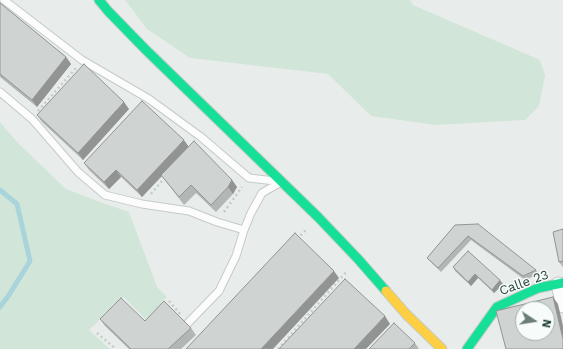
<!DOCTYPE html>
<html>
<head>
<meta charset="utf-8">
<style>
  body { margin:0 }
  #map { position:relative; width:563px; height:349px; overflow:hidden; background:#e8edeb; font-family:"Work Sans",sans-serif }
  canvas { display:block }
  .north { position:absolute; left:515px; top:301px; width:40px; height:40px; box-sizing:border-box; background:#f7fbf9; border:1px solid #a3b1ad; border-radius:50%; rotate:102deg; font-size:11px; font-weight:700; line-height:16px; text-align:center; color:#24423a }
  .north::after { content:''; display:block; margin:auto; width:14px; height:18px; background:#697e78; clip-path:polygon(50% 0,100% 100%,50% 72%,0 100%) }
</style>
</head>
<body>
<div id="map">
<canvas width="563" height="349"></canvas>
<div class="north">N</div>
</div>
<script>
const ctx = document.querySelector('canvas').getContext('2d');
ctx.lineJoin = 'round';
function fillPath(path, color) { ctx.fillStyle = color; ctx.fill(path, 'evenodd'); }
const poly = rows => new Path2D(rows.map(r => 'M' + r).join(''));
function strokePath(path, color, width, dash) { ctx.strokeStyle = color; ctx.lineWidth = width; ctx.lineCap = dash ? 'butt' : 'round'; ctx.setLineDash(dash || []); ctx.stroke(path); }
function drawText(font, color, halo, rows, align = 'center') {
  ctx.font = font + ' "Work Sans",sans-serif'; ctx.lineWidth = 3; ctx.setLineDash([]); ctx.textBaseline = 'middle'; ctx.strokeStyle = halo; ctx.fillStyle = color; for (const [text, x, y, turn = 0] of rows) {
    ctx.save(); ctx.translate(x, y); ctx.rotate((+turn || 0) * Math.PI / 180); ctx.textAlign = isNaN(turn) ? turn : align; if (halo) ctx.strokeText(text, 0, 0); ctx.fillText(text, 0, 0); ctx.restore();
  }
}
fillPath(poly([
  [125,0,410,0,413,5,540,60,545,75,539,106,525,120,436,125,371,116,328,74,190,58,147,29],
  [0,122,17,142,66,189,100,202,129,212,157,287,167,297,161,303,164,306,149,323,124,297,89,330,110,349,0,349]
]), '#d1e6d8');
strokePath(poly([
  [0,190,17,204,30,261,9,295,0,307]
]), '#a9d4db', 5);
const lane = poly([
  [4,0,82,60,149,99,201,137,249,178,275,181],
  [0,92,32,119,78,172,105,195,142,204,189,211,217,222,244,230],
  [188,323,219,291,236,256,244,230,251,213,262,193,281,182]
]);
const street = poly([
  [558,284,563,306]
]);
const fast = poly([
  [99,0,108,11,146,50,318,217,358,259,386,291],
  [467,349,497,307,538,288,563,283]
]);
const slow = poly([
  [386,291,406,314,442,349]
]);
strokePath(lane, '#c5cac8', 9);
strokePath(street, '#c5cac8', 15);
strokePath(fast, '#c3cbc8', 11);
strokePath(slow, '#c3cbc8', 11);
strokePath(poly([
  [38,111,76,68],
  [151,194,166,176],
  [224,212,242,187],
  [297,239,307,229],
  [169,301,181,315],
  [97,333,116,349],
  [278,349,347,271]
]), '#c3ccca', 2.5, [2, 3]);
strokePath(lane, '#fcfcfc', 7);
strokePath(street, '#fcfcfc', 13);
strokePath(fast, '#16e098', 9);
strokePath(slow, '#ffcf43', 9);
fillPath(poly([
  [0,3,66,57,71,64,37,107,0,77],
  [129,109,83,160,42,122,37,115],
  [189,147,232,180,237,187,233,194,216,212,196,193,184,205,162,176,142,197,121,177,109,189,89,170,84,163],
  [455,225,536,270,539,274,525,280,471,240,441,272,427,258],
  [563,229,563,267,559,262],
  [453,267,503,284,494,293,478,278,471,286,455,271],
  [100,319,145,321,191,328,196,335,181,349,129,349,105,326],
  [415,343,419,349,369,349]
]), '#b2b6b5');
fillPath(poly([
  [66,57,71,64,37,107,32,100],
  [124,102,129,109,83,160,78,153],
  [184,140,189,147,142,197,137,190],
  [116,170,121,177,109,189,104,182],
  [232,180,237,187,233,194,228,187],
  [334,271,339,278,273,349,261,349],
  [475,274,478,278,471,286,468,282],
  [500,280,503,284,494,293,492,290],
  [553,297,558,304,563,326,563,339],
  [385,316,390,324,366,349,354,349]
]), '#919493');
const building = poly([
  [0,3,66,57,32,100,0,74,0,3],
  [84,64,124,102,78,153,37,115,84,64],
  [142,101,184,140,137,190,116,170,104,182,84,163,142,101],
  [194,141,232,180,228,187,211,205,191,185,179,197,161,175,194,141],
  [478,224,536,270,523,276,468,236,438,268,427,258,455,225,478,224],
  [563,229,563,261,559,262,553,232,563,229],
  [295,233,334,271,261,349,186,349,295,233],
  [468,251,500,280,492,290,475,274,468,282,453,267,468,251],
  [345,279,385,316,354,349,279,349,345,279],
  [553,297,563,339,563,349,506,349,496,311,553,297],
  [523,309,547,309,547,333,523,333,523,309],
  [121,298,145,321,164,301,191,328,168,349,131,349,100,319,121,298],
  [394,323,415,343,409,349,369,349,394,323]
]);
fillPath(building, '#cfd4d2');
strokePath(building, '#919493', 1);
drawText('13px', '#24423a', '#f7fbf9', [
  ["Calle 23",524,283,-20]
]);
</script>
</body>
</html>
